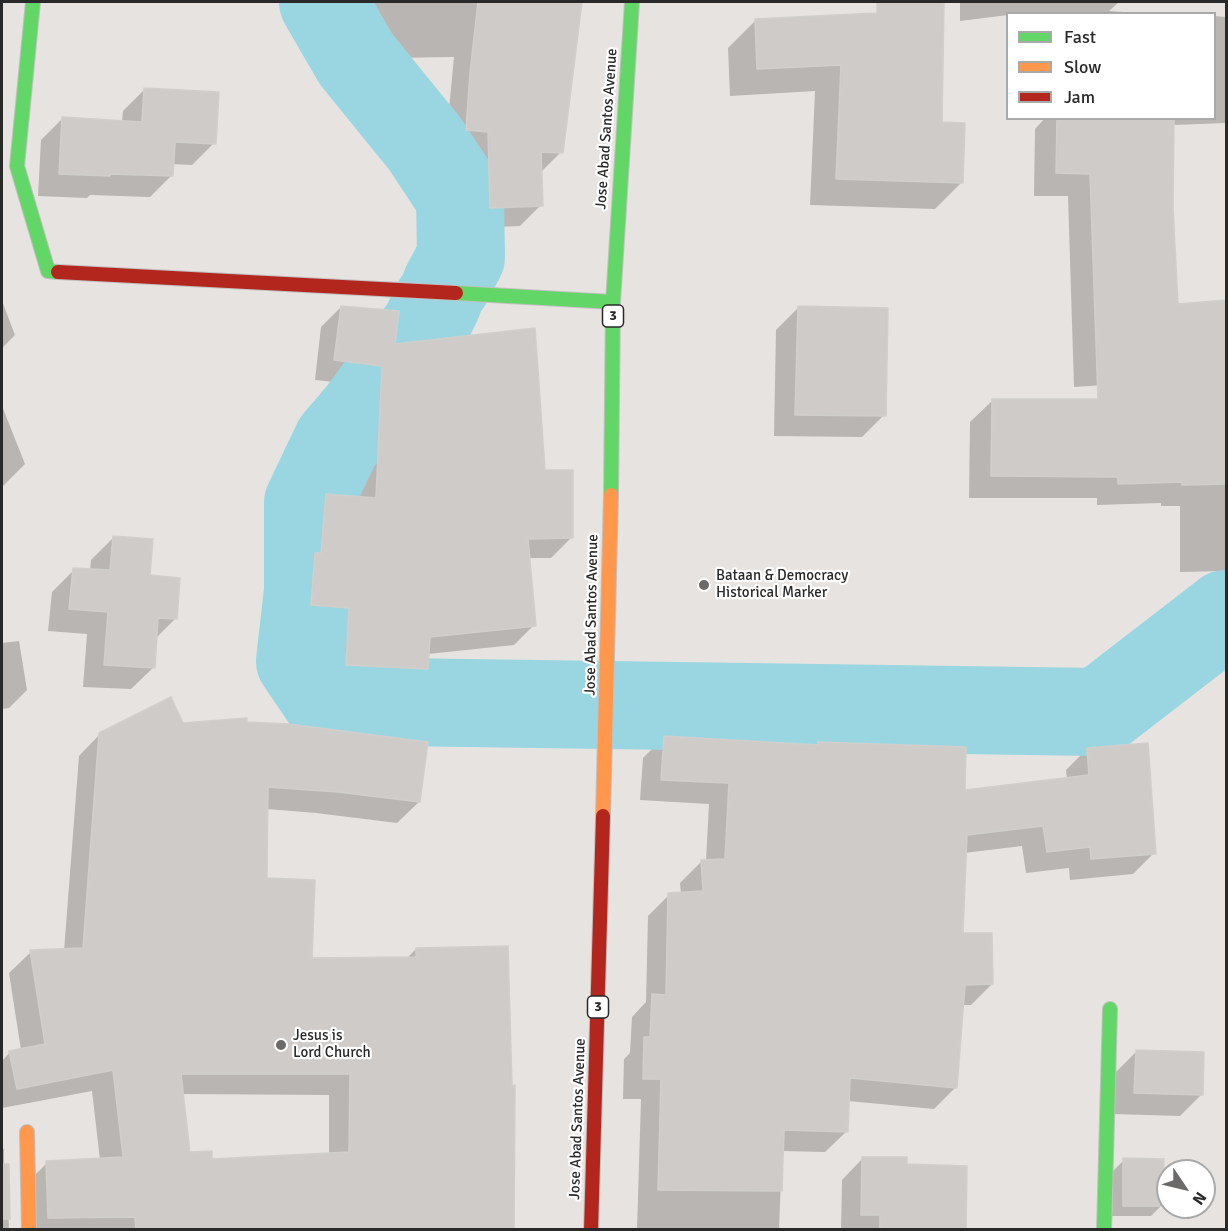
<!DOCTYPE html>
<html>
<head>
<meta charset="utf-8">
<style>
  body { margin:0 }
  #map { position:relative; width:1228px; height:1231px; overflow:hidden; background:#e6e3e0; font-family:Signika,sans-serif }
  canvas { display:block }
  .frame { position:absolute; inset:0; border:3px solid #292929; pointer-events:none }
  .legend { position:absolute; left:1006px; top:12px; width:210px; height:108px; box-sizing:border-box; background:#fff; border:2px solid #a9a9a9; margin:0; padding:8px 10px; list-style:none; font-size:18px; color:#292929 }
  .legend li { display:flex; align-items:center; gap:12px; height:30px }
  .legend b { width:30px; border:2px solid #a9a9a9 }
  .north { position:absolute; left:1156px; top:1159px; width:60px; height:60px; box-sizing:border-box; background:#fff; border:2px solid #a9a9a9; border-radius:50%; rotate:125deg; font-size:16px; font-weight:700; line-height:24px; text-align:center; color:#292929 }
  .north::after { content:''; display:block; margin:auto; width:21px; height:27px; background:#6b6a69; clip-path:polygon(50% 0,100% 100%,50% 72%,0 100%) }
</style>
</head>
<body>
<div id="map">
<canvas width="1228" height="1231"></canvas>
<div class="frame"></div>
<ul class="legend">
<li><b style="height:8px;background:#63d668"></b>Fast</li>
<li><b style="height:8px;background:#ff974d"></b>Slow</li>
<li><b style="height:8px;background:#b3261e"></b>Jam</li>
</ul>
<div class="north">N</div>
</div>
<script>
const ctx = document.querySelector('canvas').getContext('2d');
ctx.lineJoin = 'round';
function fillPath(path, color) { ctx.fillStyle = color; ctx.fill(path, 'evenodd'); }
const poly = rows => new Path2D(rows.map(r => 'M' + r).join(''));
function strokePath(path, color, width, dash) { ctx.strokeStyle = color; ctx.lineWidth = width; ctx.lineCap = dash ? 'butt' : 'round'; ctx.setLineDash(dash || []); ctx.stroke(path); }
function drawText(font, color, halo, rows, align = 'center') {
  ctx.font = font + ' Signika,sans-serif'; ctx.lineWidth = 4.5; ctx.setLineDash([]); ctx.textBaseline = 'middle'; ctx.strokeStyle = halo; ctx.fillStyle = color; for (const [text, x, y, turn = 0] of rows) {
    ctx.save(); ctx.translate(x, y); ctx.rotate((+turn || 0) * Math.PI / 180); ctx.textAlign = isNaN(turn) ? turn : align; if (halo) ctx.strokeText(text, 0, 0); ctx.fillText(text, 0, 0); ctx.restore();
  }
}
fillPath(poly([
  [322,2,565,2,580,3,561,152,540,173,541,205,520,226,469,228,468,153,445,151,454,57,323,59],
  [960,2,1119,2,1109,11,1155,14,1028,12,1008,14,1008,15,960,21],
  [1225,2,1226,2,1226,123,1173,125,1172,208,1177,305,1226,377,1074,387,1068,196,1034,196,1035,129,1045,118,1214,118,1214,16,1225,17],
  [942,11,941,124,962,182,935,209,810,205,815,91,730,96,728,48,755,21],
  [145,89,214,143,192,165,172,164,171,176,150,197,90,195,87,198,38,196,41,140,62,119,122,122,123,111],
  [2,301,15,335,2,348],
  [341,307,393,345,544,472,571,538,551,558,529,558,534,625,514,645,428,654,427,668,407,688,327,684,330,627,292,624,295,574,302,568,306,516,326,496,358,498,363,385,315,380,321,327],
  [798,308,884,415,862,437,774,436,776,330],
  [992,401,1226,427,1226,571,1180,572,1180,506,1161,506,1161,503,1097,505,1097,498,969,498,970,422],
  [2,406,25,464,2,487],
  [113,538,176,618,155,639,153,668,131,689,83,687,87,634,48,631,52,592,74,570,90,571,91,560],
  [19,641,27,690,9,708,2,709,2,643],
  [246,723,419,802,397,823,316,813,267,809,266,880,311,959,407,958,416,949,513,1230,27,1230,26,1184,47,1163,100,1160,92,1091,2,1108,2,1061,10,1052,21,1050,9,973,31,952,64,951,79,756,100,734,183,725],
  [182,1094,329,1095,329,1155,211,1160,189,1153],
  [664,737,817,746,819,744,963,792,1067,779,1066,770,1087,749,1154,853,1133,874,1070,880,1069,868,1026,873,1022,846,964,853,961,934,992,984,971,1005,962,1005,955,1088,934,1109,848,1101,847,1131,825,1152,782,1151,779,1230,637,1230,641,1099,623,1099,624,1059,630,1053,632,1017,646,1002,648,916,669,895,681,894,680,883,701,862,706,861,709,804,640,800,643,758],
  [1137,1051,1202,1094,1180,1116,1113,1114,1115,1073],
  [2,1149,4,1149,4,1165,7,1165,9,1230,2,1230],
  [863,1158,906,1166,965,1230,841,1230,842,1180],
  [1124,1160,1162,1205,1151,1216,1112,1216,1113,1171]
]), '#0003');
strokePath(poly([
  [323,2,356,59,425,144,460,197,461,257,446,285],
  [438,301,425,327,361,414,337,442,308,503,308,591,300,661,327,701,1099,712,1226,614]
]), '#9ad6e1', 88);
const building = poly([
  [478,2,582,2,563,153,541,152,543,206,490,208,488,132,466,130,470,73,478,2],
  [877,2,944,2,942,122,965,123,963,183,836,179,841,65,757,69,755,19,877,13,877,2],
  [144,88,219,92,216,144,175,142,173,176,111,174,110,176,59,174,62,117,142,122,144,88],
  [1057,118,1174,118,1173,208,1178,304,1227,300,1227,484,1182,485,1182,482,1118,484,1118,477,991,476,992,399,1098,399,1090,174,1056,173,1057,118],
  [341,306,399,311,395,344,535,328,545,470,573,470,573,538,528,539,536,626,430,637,428,669,346,665,349,608,311,605,315,553,321,553,326,494,376,498,382,366,334,360,341,306],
  [798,306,888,308,886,416,795,415,798,306],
  [113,536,153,539,150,575,180,578,177,619,158,618,155,668,104,665,108,612,69,609,73,568,110,570,113,536],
  [171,697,183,723,247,718,247,722,288,724,428,742,420,802,338,792,268,787,267,878,315,880,312,958,416,957,416,948,508,946,512,1086,515,1085,514,1230,136,1230,135,1217,48,1218,46,1161,123,1157,113,1070,17,1089,9,1051,45,1044,30,950,83,948,99,733,171,697],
  [181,1074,350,1074,349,1152,212,1159,212,1151,190,1152,181,1074],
  [664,736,818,745,818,742,966,747,965,790,1089,775,1087,748,1148,743,1156,854,1091,859,1090,847,1047,852,1043,826,967,835,963,933,992,933,993,984,965,985,957,1088,850,1078,848,1132,784,1130,782,1191,658,1190,661,1079,643,1079,644,1037,650,1037,652,994,666,995,668,893,703,891,701,860,725,859,729,783,661,780,664,736],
  [1136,1050,1204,1052,1203,1095,1134,1093,1136,1050],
  [862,1157,907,1157,907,1164,967,1166,966,1230,880,1230,880,1215,861,1215,862,1157],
  [1123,1158,1164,1159,1163,1206,1123,1206,1123,1158],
  [2,1164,9,1164,10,1219,2,1219,2,1164]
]);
fillPath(building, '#cecbc9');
strokePath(building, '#d1cfcc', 1.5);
const fast = poly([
  [33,2,17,166,48,271,58,272],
  [456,293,613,302],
  [611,495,613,302,632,2],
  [1104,1230,1110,1009]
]);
const slow = poly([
  [603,816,611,495],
  [27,1132,29,1230]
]);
const jam = poly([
  [58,272,456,293],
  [591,1230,603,816]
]);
strokePath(fast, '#c1c0c0', 16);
strokePath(slow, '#c1c0c0', 16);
strokePath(jam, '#c1c0c0', 16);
strokePath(fast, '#63d668', 14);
strokePath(slow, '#ff974d', 14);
strokePath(jam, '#b3261e', 14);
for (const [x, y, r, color] of [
  [704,585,6,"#6b6a69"],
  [281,1045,6,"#6b6a69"]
]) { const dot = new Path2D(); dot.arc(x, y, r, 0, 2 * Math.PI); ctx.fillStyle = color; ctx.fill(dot); strokePath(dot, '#fff', 2); }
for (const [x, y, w] of [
  [613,316,21],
  [598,1007,21]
]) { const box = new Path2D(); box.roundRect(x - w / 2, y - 11, w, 22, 4.5); ctx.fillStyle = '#fff'; ctx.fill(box); strokePath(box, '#292929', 1.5); }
drawText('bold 14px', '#292929', null, [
  ["3",613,316],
  ["3",598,1007]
]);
drawText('15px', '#292929', '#fff', [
  ["Jose Abad Santos Avenue",607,129,-86],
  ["Jose Abad Santos Avenue",592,615,-89],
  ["Jose Abad Santos Avenue",578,1119,-88]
]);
drawText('15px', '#292929', '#fff', [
  ["Bataan & Democracy",716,576],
  ["Historical Marker",716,593],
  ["Jesus is",293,1036],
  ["Lord Church",293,1053]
], 'left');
</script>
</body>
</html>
